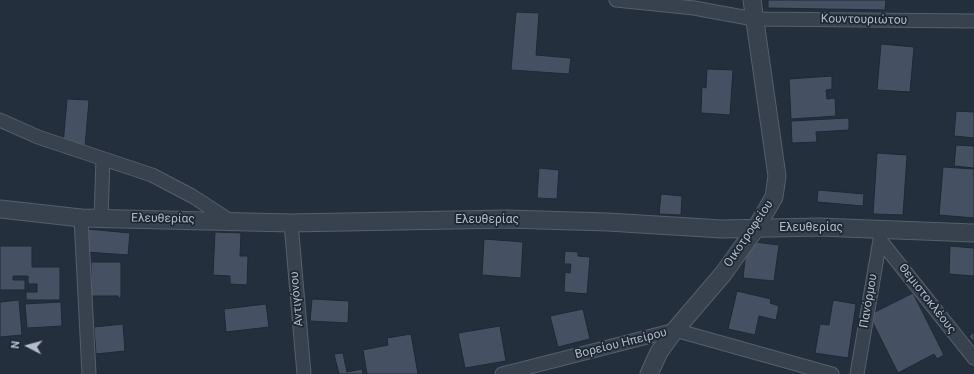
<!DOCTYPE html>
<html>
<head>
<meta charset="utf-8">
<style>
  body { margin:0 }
  #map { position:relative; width:974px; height:374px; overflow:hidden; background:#242f3e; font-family:Roboto,sans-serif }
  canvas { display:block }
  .north { position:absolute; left:8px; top:326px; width:40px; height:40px; -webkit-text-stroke:3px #1d2633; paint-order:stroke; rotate:276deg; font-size:11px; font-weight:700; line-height:16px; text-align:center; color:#b4bcc9 }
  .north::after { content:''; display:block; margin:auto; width:14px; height:18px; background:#b4bcc9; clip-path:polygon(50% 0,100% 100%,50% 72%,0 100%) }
</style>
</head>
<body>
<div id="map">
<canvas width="974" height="374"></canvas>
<div class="north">N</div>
</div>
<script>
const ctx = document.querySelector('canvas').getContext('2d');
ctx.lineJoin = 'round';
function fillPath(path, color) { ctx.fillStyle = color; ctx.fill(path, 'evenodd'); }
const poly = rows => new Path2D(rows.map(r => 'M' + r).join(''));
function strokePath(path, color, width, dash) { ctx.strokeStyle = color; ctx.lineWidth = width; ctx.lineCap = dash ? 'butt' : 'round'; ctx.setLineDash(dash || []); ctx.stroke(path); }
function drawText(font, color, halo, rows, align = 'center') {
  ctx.font = font + ' Roboto,sans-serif'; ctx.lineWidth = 3.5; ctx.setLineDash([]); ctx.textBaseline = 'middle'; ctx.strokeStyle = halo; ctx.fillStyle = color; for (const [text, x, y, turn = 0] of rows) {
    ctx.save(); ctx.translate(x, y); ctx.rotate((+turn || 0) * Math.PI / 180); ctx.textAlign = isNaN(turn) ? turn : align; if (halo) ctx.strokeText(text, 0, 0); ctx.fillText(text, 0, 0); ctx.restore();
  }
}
const building = poly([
  [768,0,886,0,885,10,768,8,768,0],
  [516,12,539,13,536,55,571,58,569,74,511,70,516,12],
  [881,44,914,47,910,92,877,90,881,44],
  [707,69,733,70,730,115,701,113,702,87,706,88,707,69],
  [832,76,832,89,826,90,827,99,835,98,836,116,791,119,789,79,832,76],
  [67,99,89,100,85,146,63,145,67,99],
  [956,111,974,112,974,138,954,136,956,111],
  [849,118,849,130,816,132,817,142,792,143,791,121,849,118],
  [956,145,974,146,974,168,954,166,956,145],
  [877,153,907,155,903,215,873,214,877,153],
  [943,167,974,169,974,218,939,215,943,167],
  [539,168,559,170,557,199,537,198,539,168],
  [818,190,864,194,863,206,817,202,818,190],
  [661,194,682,196,681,215,659,214,661,194],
  [88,229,130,233,128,255,86,252,88,229],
  [215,232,241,233,240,256,248,256,247,285,230,284,230,276,213,275,215,232],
  [484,239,523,242,521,278,482,275,484,239],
  [747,241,779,245,774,281,743,278,747,241],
  [0,246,32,246,32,267,60,267,60,300,26,300,26,292,37,292,37,284,28,284,28,276,13,276,13,280,25,280,25,290,0,290,0,246],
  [950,246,974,248,974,276,949,274,950,246],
  [565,251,578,252,578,256,590,257,587,294,564,292,565,272,570,273,571,264,564,264,565,251],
  [91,262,121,262,121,298,118,298,118,296,91,296,91,262],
  [737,291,771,299,770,303,779,306,776,320,759,316,755,335,728,329,737,291],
  [913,293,944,355,937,359,934,354,898,373,869,315,913,293],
  [312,299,349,301,348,323,310,321,312,299],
  [19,300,22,335,0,337,0,302,19,300],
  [833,300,856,304,848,358,815,353,820,324,829,325,833,300],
  [61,302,62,326,27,328,25,304,61,302],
  [266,304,269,327,226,332,224,309,266,304],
  [583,309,590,339,558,347,550,316,583,309],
  [123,324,125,351,96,354,94,327,123,324],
  [500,326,506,361,465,368,458,333,500,326],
  [974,332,974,342,969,336,974,332],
  [411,334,418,374,367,374,363,350,388,345,387,338,411,334],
  [343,353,347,372,362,369,363,374,339,374,334,354,343,353]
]);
fillPath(building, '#455162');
strokePath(building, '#1f2835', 1);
const minor = poly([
  [616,0,694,8,754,19,974,21],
  [0,120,38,137,152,175,192,196,229,220],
  [81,218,89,374],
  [101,218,103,159],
  [291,223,304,374],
  [880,240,974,358],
  [502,374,675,330,832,374],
  [857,374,881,234]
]);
const tertiary = poly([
  [0,209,81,218,291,223,507,219,608,222,722,229,819,227,974,233],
  [649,374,659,352,675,330,723,274,756,228,774,197,777,176,752,0]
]);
strokePath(minor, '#565f6c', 15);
strokePath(tertiary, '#565f6c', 19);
strokePath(minor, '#38414e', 13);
strokePath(tertiary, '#38414e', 17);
drawText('12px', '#b4bcc9', '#1d2633', [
  ["Κουντουριώτου",864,20,1],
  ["Ελευθερίας",163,219,1],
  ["Ελευθερίας",487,220],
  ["Ελευθερίας",811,228],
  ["Οικοτροφείου",749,234,-56],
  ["Αντιγόνου",297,299,-95],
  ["Θεμιστοκλέους",927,299,52],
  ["Πανόρμου",869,301,-80],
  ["Βορείου Ηπείρου",621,344,-14]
]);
</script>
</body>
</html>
